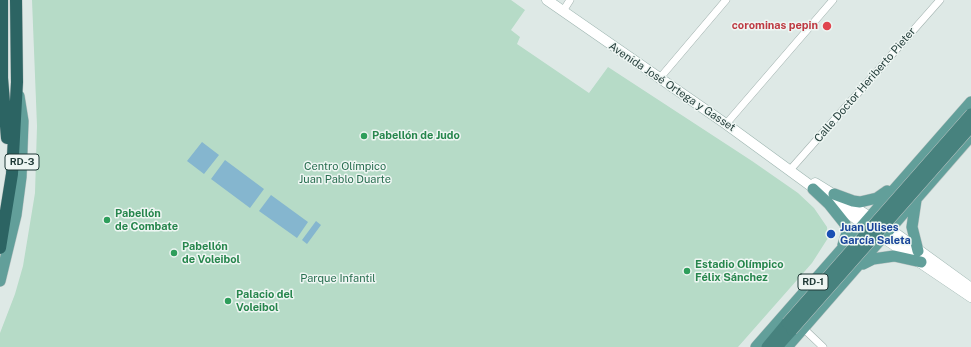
<!DOCTYPE html>
<html>
<head>
<meta charset="utf-8">
<style>
  body { margin:0 }
  canvas { display:block; background:#dee9e6 }
</style>
</head>
<body>
<canvas width="971" height="347"></canvas>
<script>
const ctx = document.querySelector('canvas').getContext('2d');
ctx.lineJoin = 'round';
function fillPath(path, color) { ctx.fillStyle = color; ctx.fill(path, 'evenodd'); }
const poly = rows => new Path2D(rows.map(r => 'M' + r).join(''));
function strokePath(path, color, width, dash) { ctx.strokeStyle = color; ctx.lineWidth = width; ctx.lineCap = dash ? 'butt' : 'round'; ctx.setLineDash(dash || []); ctx.stroke(path); }
function drawText(font, color, halo, rows, align = 'center') {
  ctx.font = font + ' "Public Sans",sans-serif'; ctx.lineWidth = 3; ctx.setLineDash([]); ctx.textBaseline = 'middle'; ctx.strokeStyle = halo; ctx.fillStyle = color; for (const [text, x, y, turn = 0] of rows) {
    ctx.save(); ctx.translate(x, y); ctx.rotate((+turn || 0) * Math.PI / 180); ctx.textAlign = isNaN(turn) ? turn : align; if (halo) ctx.strokeText(text, 0, 0); ctx.fillText(text, 0, 0); ctx.restore();
  }
}
fillPath(poly([
  [32,0,511,0,525,10,511,30,520,37,517,44,589,93,608,67,752,161,798,193,814,208,827,227,828,238,812,263,738,347,0,347,0,333,15,294,23,266,35,193,37,126]
]), '#b6dbc7');
fillPath(poly([
  [202,142,219,155,204,174,187,161],
  [225,160,264,189,250,208,211,179],
  [271,195,308,222,297,238,259,211],
  [316,221,321,225,307,244,302,240]
]), '#85b6cf');
const minor = poly([
  [563,11,570,0],
  [659,79,726,0],
  [726,124,833,0],
  [790,170,940,0],
  [803,328,823,347]
]);
const secondary = poly([
  [547,0,726,124,863,224,971,297],
  [815,183,891,230,971,288]
]);
const primary = poly([
  [813,189,829,204,845,224,847,233,843,245],
  [834,194,853,201,860,202,877,198,887,191],
  [916,200,912,227,918,251],
  [863,264,873,259,894,256,921,262],
  [0,281,16,215,21,177,23,121,19,96],
  [756,347,971,102],
  [787,347,971,136]
]);
const trunk = poly([
  [767,347,787,323],
  [777,347,792,330]
]);
const motorway = poly([
  [2,0,2,78,7,138],
  [0,248,12,174,17,82,16,0]
]);
strokePath(minor, '#a1b1ae', 8);
strokePath(secondary, '#9db5b0', 11);
strokePath(primary, '#bcc4c3', 12);
strokePath(trunk, '#bcc4c3', 12);
strokePath(motorway, '#bcc4c3', 13);
strokePath(minor, '#fff', 7);
strokePath(secondary, '#fff', 10);
strokePath(primary, '#629f9a', 11);
strokePath(trunk, '#47827e', 11);
strokePath(motorway, '#2c6463', 12);
const trunkBridge = poly([
  [787,323,971,114],
  [792,330,971,127]
]);
strokePath(trunkBridge, '#bcc4c3', 12, []);
strokePath(trunkBridge, '#47827e', 11);
for (const [x, y, r, color] of [
  [827,26,5,"#e0444e"],
  [364,136,4,"#2e9e5b"],
  [107,220,4,"#2e9e5b"],
  [831,234,5,"#1a4fb4"],
  [174,253,4,"#2e9e5b"],
  [687,271,4,"#2e9e5b"],
  [228,301,4,"#2e9e5b"]
]) { const dot = new Path2D(); dot.arc(x, y, r, 0, 2 * Math.PI); ctx.fillStyle = color; ctx.fill(dot); strokePath(dot, '#eef6f3', 1.5); }
for (const [x, y, w] of [
  [22,162,34],
  [813,282,30]
]) { const box = new Path2D(); box.roundRect(x - w / 2, y - 8, w, 16, 3); ctx.fillStyle = '#eef6f3'; ctx.fill(box); strokePath(box, '#1f3936', 1); }
drawText('bold 10px', '#1f3936', null, [
  ["RD-3",22,162],
  ["RD-1",813,282]
]);
drawText('bold 11px', '#be3a42', '#eef6f3', [
  ["corominas pepin",818,26]
], 'right');
drawText('11px', '#1f3936', '#eef6f3', [
  ["Calle Doctor Heriberto Pieter",865,85,-49],
  ["Avenida José Ortega y Gasset",672,87,34]
]);
drawText('bold 11px', '#27864d', '#eef6f3', [
  ["Pabellón de Judo",372,136],
  ["Pabellón",115,214],
  ["de Combate",115,227],
  ["Pabellón",182,247],
  ["de Voleibol",182,260],
  ["Estadio Olímpico",695,265],
  ["Félix Sánchez",695,278],
  ["Palacio del",236,295],
  ["Voleibol",236,308]
], 'left');
drawText('11px', '#2a6f51', '#eef6f3', [
  ["Centro Olímpico",345,167],
  ["Juan Pablo Duarte",345,180],
  ["Parque Infantil",338,279]
]);
drawText('bold 11px', '#164399', '#eef6f3', [
  ["Juan Ulises",840,228],
  ["García Saleta",840,241]
], 'left');
</script>
</body>
</html>
